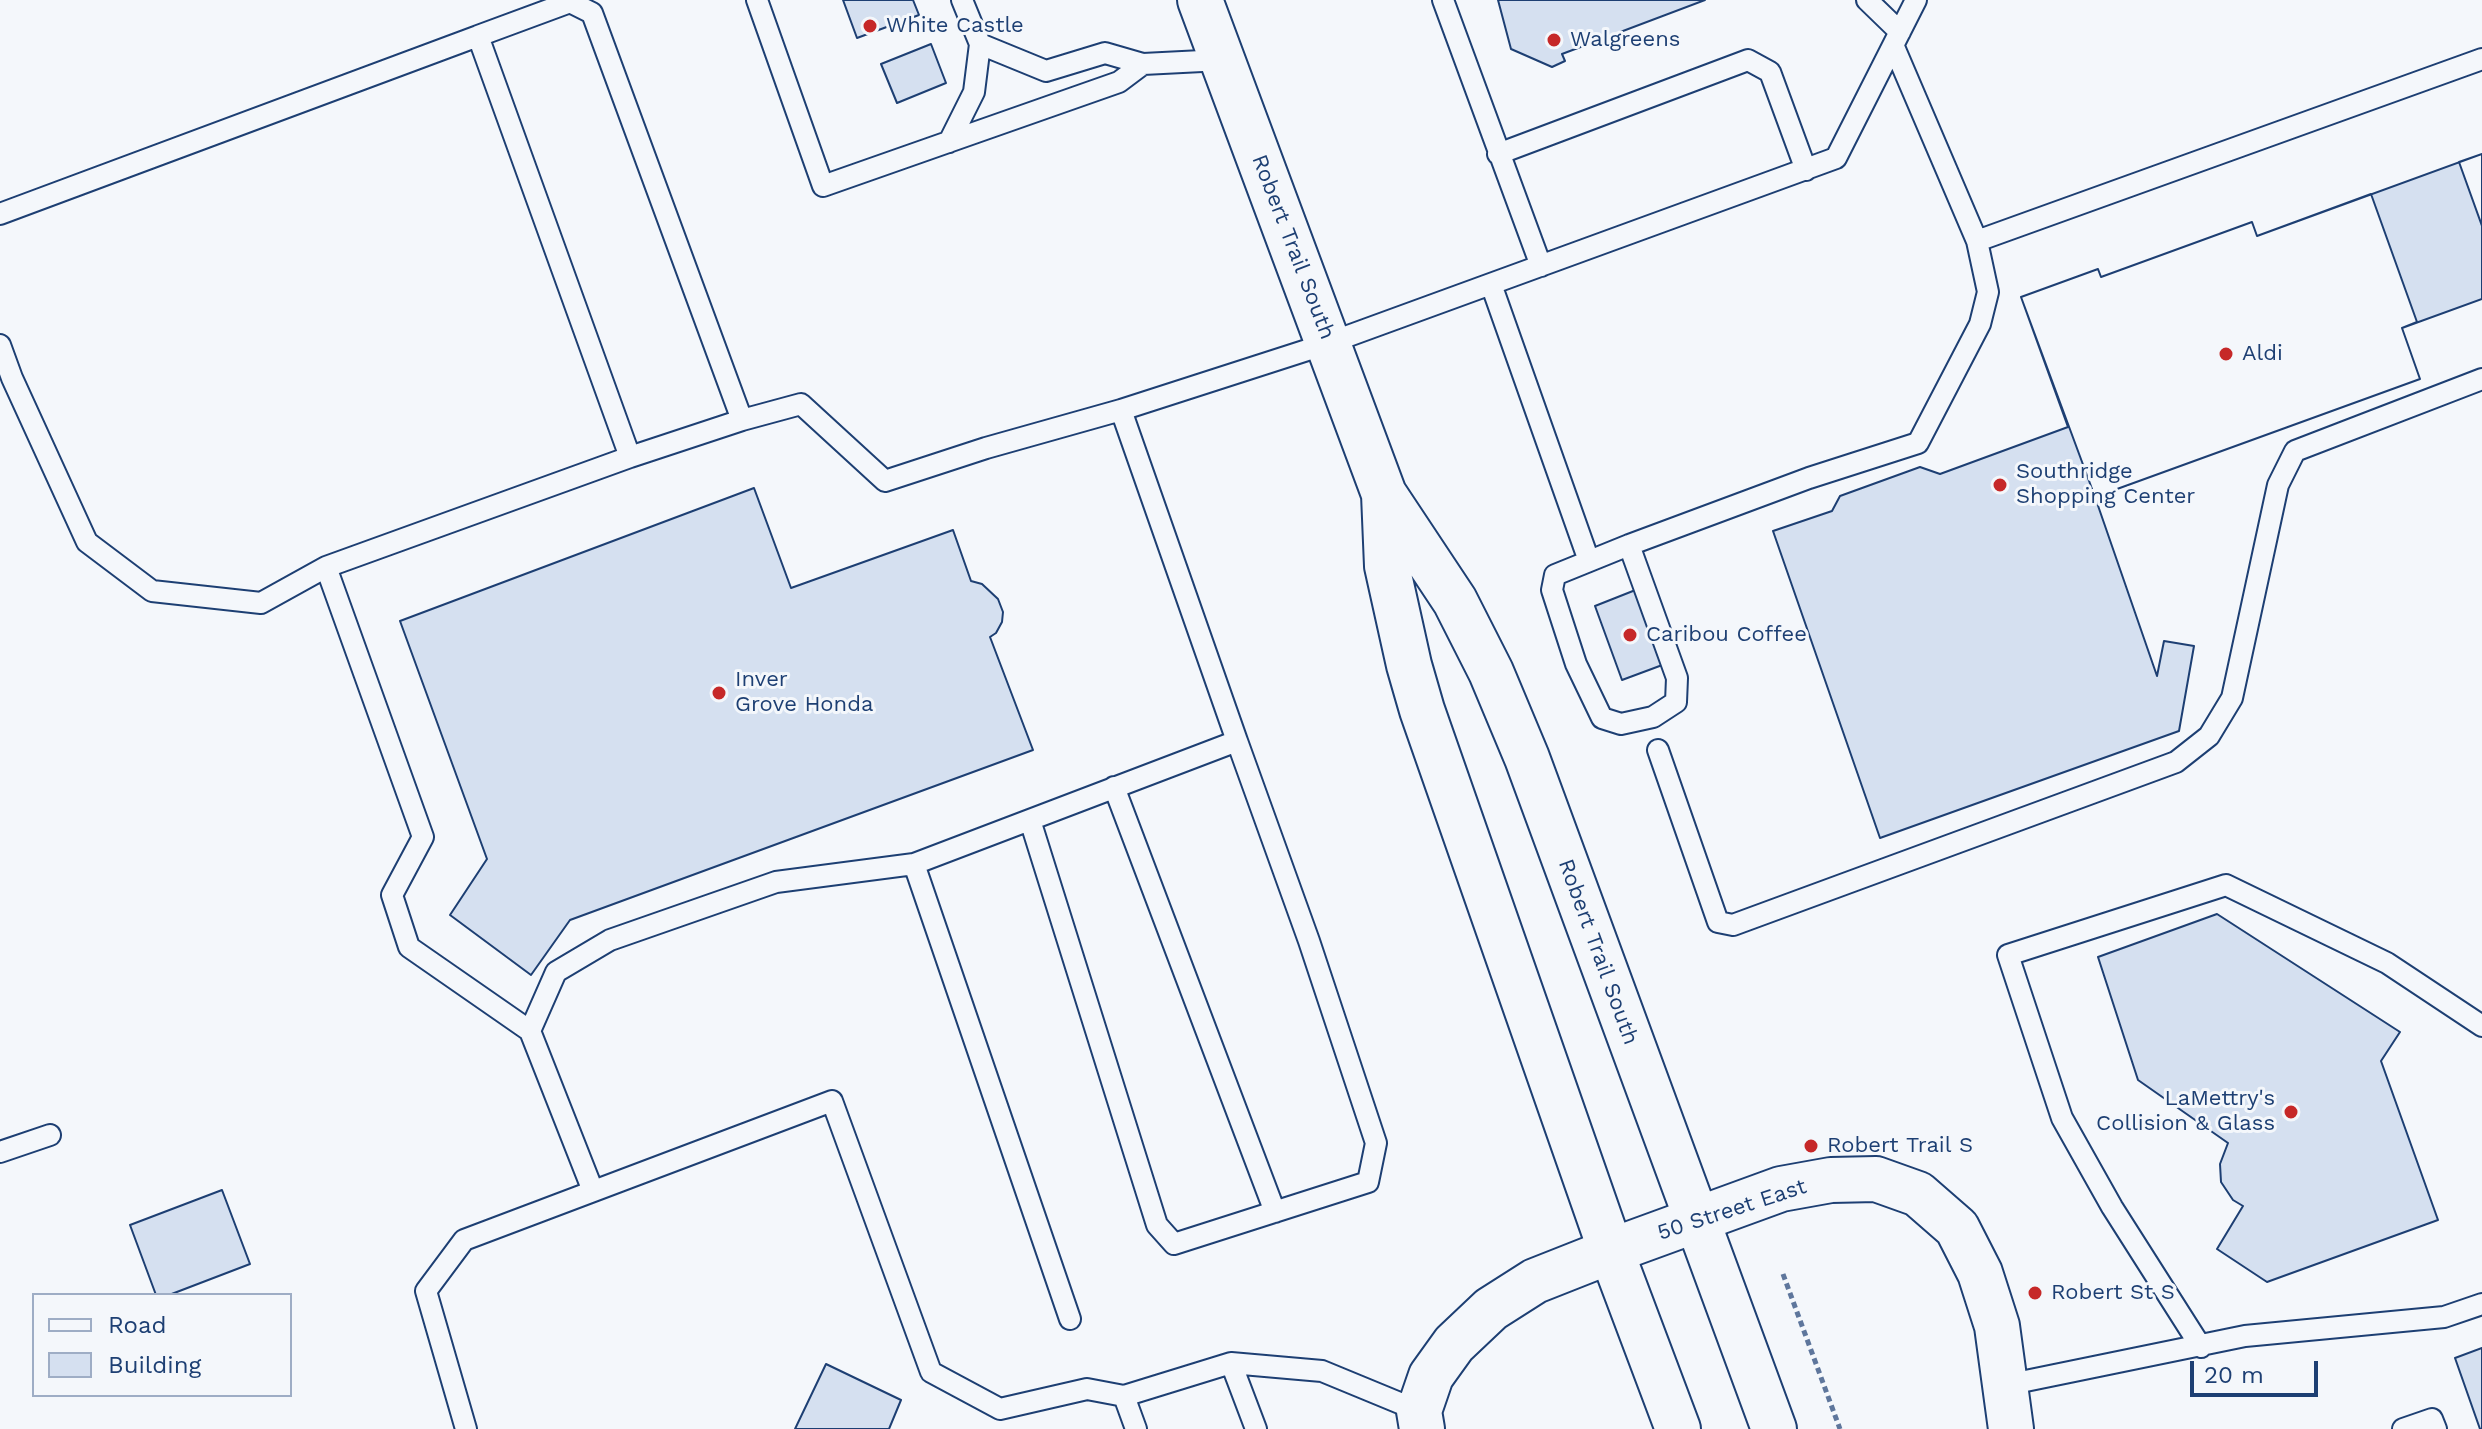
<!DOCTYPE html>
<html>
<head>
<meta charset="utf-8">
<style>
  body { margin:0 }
  #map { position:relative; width:2482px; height:1429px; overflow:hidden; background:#f4f7fb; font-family:"Work Sans",sans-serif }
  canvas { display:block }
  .legend { position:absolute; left:32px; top:1293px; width:260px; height:104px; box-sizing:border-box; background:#f4f7fb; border:2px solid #9eadc5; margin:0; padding:10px 14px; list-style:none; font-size:24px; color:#1d3f73 }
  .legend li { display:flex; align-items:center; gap:16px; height:40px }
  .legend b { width:40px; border:2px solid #9eadc5 }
  .scale { position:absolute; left:2190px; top:1361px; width:128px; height:36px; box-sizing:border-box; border:4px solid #1d3f73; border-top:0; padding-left:10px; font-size:24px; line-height:28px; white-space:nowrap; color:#1d3f73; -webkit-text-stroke:6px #f4f7fb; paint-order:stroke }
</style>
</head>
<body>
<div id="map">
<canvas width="2482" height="1429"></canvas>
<ul class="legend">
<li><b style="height:10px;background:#f4f7fb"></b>Road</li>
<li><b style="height:22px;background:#d5e0f0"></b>Building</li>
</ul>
<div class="scale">20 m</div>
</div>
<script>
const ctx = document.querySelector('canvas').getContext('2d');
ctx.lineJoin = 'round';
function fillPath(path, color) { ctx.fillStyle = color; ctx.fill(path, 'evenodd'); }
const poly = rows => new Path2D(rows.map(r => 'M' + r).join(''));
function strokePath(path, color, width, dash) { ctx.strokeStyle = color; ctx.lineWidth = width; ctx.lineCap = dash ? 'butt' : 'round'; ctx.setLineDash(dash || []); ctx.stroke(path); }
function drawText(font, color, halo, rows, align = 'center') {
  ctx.font = font + ' "Work Sans",sans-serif'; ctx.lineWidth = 6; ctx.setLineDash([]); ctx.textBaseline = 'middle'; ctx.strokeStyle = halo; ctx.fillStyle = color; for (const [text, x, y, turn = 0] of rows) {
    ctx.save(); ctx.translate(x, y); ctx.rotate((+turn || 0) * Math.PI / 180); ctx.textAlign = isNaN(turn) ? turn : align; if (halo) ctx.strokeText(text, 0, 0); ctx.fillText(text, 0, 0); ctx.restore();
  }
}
const building = poly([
  [843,0,913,0,919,15,857,38,843,0],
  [1498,0,1705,0,1562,54,1565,61,1552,67,1511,49,1498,0],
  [931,44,946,83,897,103,881,64,931,44],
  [2482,154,2482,226,2459,162,2482,154],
  [2482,154,2482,299,2402,328,2420,379,2095,497,2157,676,2164,641,2194,646,2179,731,1880,838,1773,531,1832,511,1840,496,1920,467,1940,474,2068,427,2021,297,2098,269,2101,277,2252,222,2257,236,2482,154],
  [2371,194,2417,322,2402,328,2420,379,2095,497,2021,297,2098,269,2101,277,2252,222,2257,236,2371,194],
  [754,488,791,588,953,530,971,581,982,584,998,599,1003,612,1002,622,996,633,990,637,1033,750,570,920,531,975,450,915,487,859,400,621,754,488],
  [1638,589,1665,664,1622,680,1595,606,1638,589],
  [2217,914,2400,1032,2381,1061,2438,1220,2267,1282,2217,1249,2243,1206,2233,1200,2221,1182,2220,1164,2228,1143,2138,1080,2098,957,2217,914],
  [222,1190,250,1264,169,1295,156,1295,130,1225,222,1190],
  [2482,1348,2482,1429,2480,1429,2455,1358,2482,1348],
  [826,1364,901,1400,889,1429,795,1429,826,1364]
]);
fillPath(building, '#d5e0f0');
strokePath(building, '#1d3f73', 2);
const service = poly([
  [757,0,823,186,1119,82,1143,64],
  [1443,0,1541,266],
  [1867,0,1900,32],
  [478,36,570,2,592,13,742,420],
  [980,44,1046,71,1105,53,1143,64,1222,60],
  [1894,47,1977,241],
  [949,142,974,92,980,44,962,0],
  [1498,154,1748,60,1770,72,1806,170],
  [0,214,478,36,630,457],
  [1491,284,1589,561],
  [0,345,12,378,87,542,152,591,261,603,326,567],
  [1629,545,1677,678,1676,702,1653,717,1621,724,1602,718,1576,664,1552,590,1555,575,1629,545,1809,478,1918,443,1980,324,1988,292,1977,241,2482,59],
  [1658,750,1718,922,1733,925,2176,762,2209,736,2232,698,2278,485,2295,451,2482,379],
  [1114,787,1275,1212],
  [1030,820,1157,1225,1174,1244,1368,1182,1376,1143,1309,941,1237,741],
  [914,864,1070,1319],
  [530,1031,556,972,610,940,776,882,914,864,1237,741,1121,410],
  [0,1152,50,1135],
  [593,1191,530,1031,409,947,392,895,423,837,326,567,630,457,742,420,801,404,885,481,986,448,1121,410,1329,343,1836,158,1916,0],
  [2201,1347,2112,1207,2062,1118,2008,955,2226,885,2387,963,2482,1026],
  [1231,1363,1256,1429],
  [2006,1385,2245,1336,2444,1317,2482,1304],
  [1124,1396,1136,1429],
  [466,1429,426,1291,464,1240,832,1101,931,1372,1000,1409,1087,1389,1124,1396,1231,1363,1322,1371,1419,1411],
  [2403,1429,2432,1419,2436,1429]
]);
const tertiary = poly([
  [1422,1429,1419,1411,1431,1376,1454,1344,1491,1309,1535,1281,1611,1251,1781,1189,1831,1180,1876,1179,1918,1194,1957,1228,1980,1273,1997,1326,2011,1429]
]);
const secondary = poly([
  [1200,0,1384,494,1455,601,1491,672,1527,758,1774,1429],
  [1384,494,1387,566,1409,665,1422,710,1611,1251,1678,1429]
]);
strokePath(service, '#1d3f73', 24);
strokePath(tertiary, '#1d3f73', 48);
strokePath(secondary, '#1d3f73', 48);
strokePath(poly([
  [1783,1274,1840,1429]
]), '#5e769c', 5, [6, 4]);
strokePath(service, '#f4f7fb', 20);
strokePath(tertiary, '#f4f7fb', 44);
strokePath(secondary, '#f4f7fb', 44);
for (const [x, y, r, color] of [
  [870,26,8,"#c62828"],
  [1554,40,8,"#c62828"],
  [2226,354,8,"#c62828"],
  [2000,485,8,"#c62828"],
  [1630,635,8,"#c62828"],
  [719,693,8,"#c62828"],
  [2291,1112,8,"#c62828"],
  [1811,1146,8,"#c62828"],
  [2035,1293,8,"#c62828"]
]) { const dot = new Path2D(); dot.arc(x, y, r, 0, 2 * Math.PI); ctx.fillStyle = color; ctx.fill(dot); strokePath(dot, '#f4f7fb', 3); }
drawText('22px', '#1d3f73', '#f4f7fb', [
  ["White Castle",886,26],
  ["Walgreens",1570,40],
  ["Aldi",2242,354],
  ["Southridge",2016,472],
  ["Shopping Center",2016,497],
  ["Caribou Coffee",1646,635],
  ["Inver",735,680],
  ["Grove Honda",735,705],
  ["LaMettry's",2275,1099,"right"],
  ["Collision & Glass",2275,1124,"right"],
  ["Robert Trail S",1827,1146],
  ["Robert St S",2051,1293]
], 'left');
drawText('22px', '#1d3f73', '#f4f7fb', [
  ["Robert Trail South",1293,247,69],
  ["Robert Trail South",1598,952,70],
  ["50 Street East",1732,1210,-18]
]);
</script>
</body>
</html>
